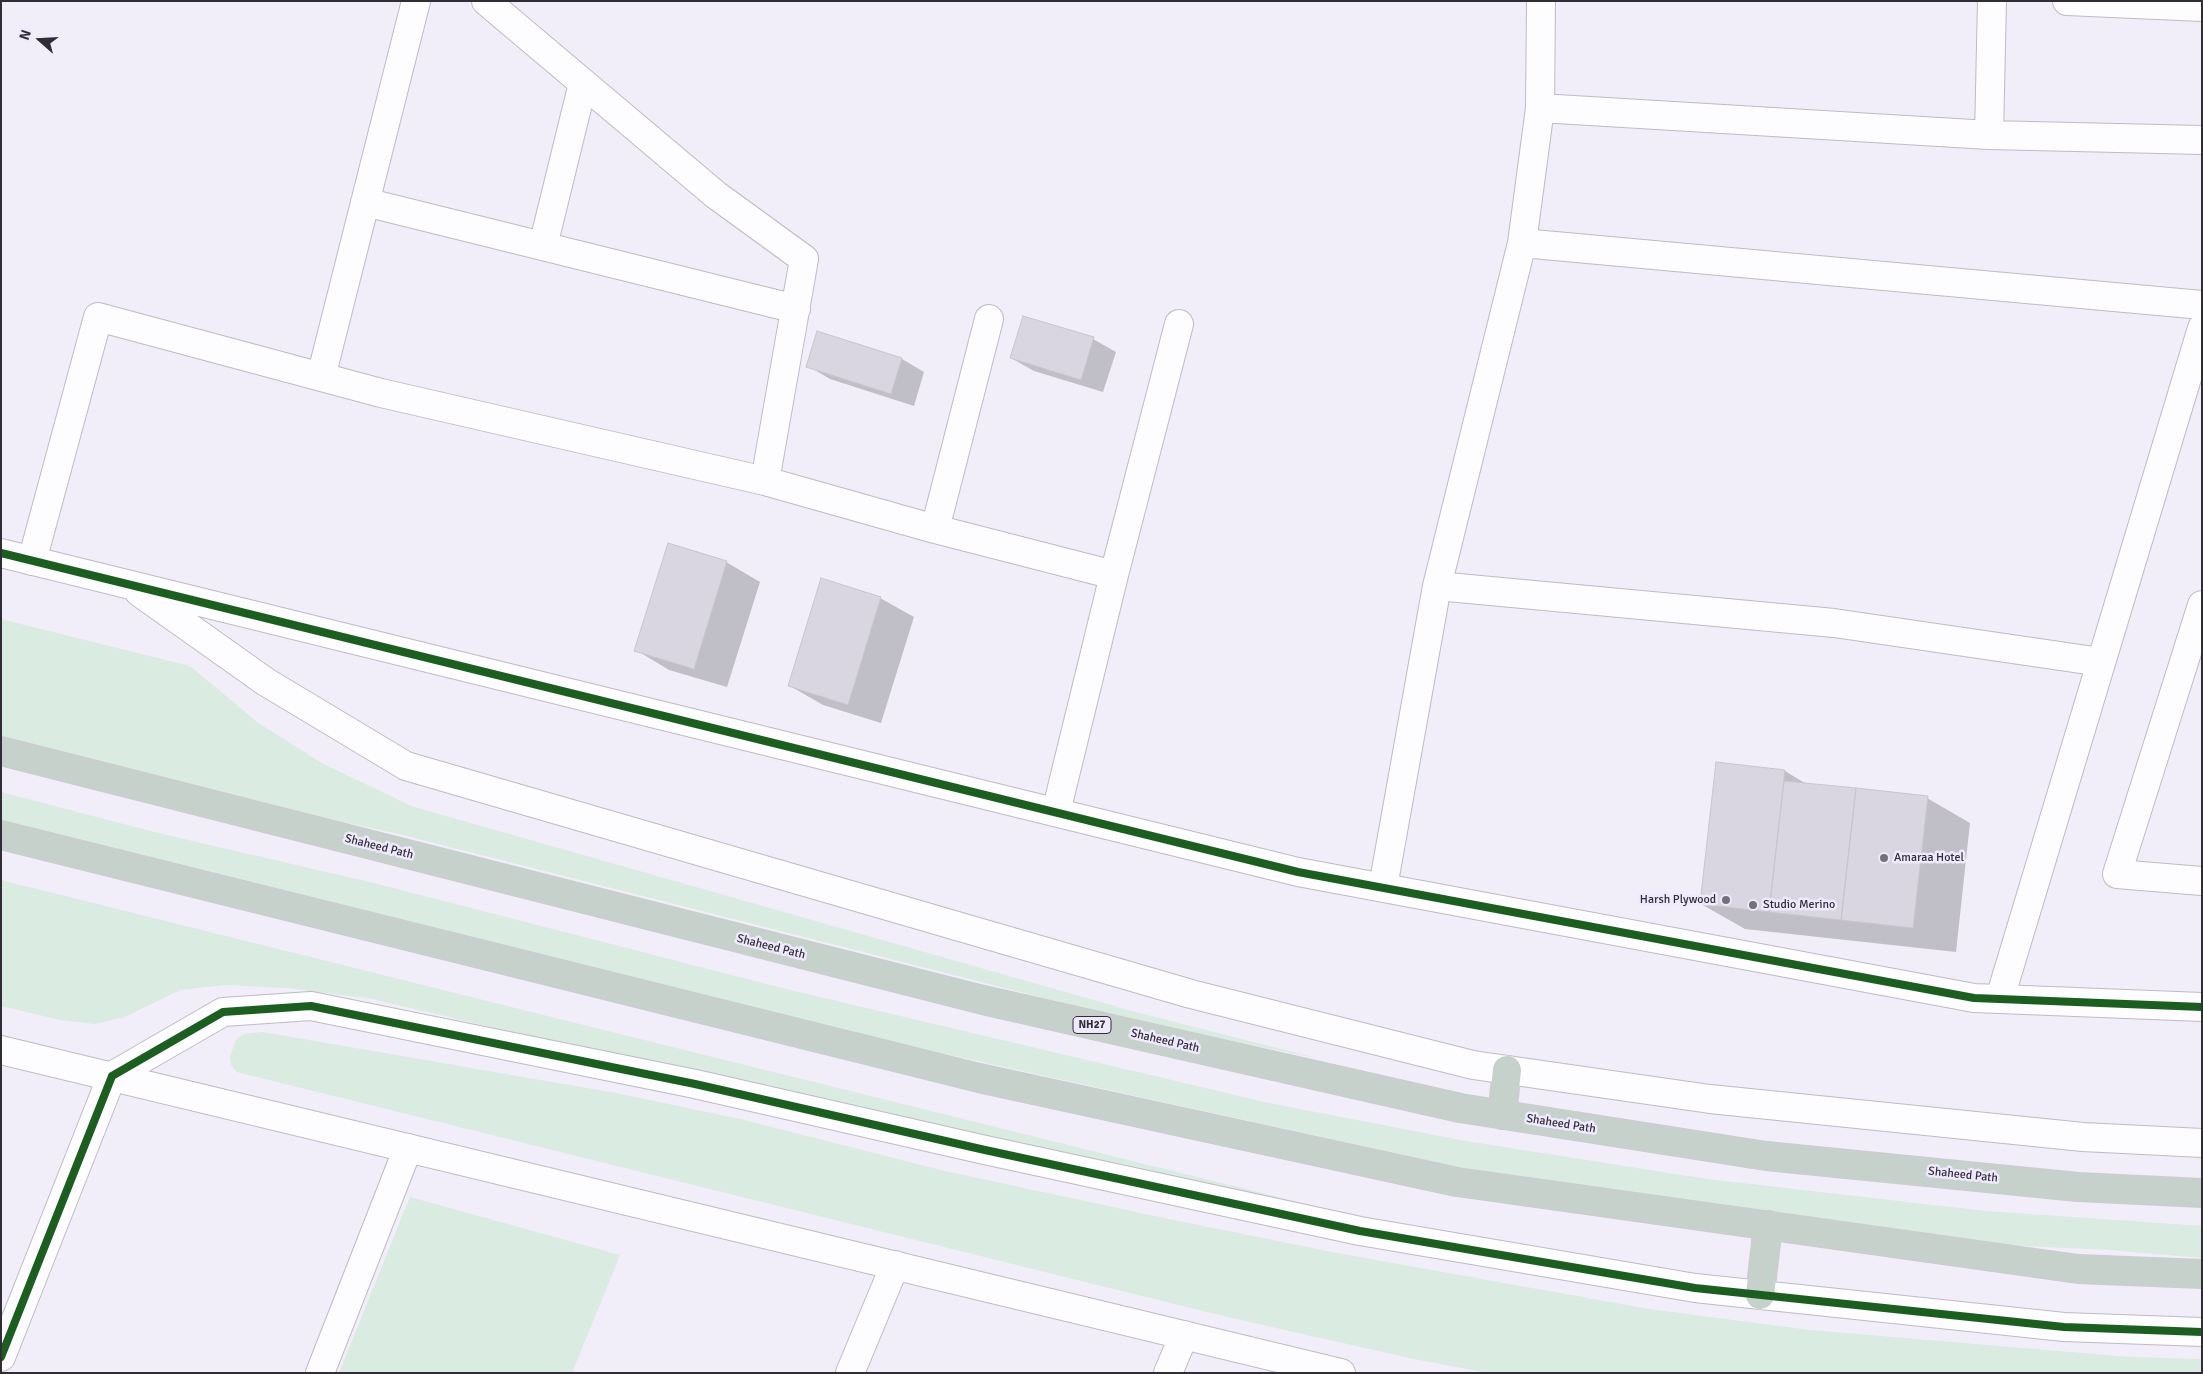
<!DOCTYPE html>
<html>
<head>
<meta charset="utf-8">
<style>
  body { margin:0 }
  #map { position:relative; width:2203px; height:1374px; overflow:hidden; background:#f1eef9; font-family:Signika,sans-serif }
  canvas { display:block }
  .frame { position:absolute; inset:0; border:2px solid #302d37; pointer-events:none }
  .north { position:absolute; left:15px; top:15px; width:50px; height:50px; -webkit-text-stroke:4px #efe9fe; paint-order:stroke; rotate:289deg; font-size:14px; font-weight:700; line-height:20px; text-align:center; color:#302d37 }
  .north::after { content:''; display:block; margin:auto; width:18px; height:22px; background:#302d37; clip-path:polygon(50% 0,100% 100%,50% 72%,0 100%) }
</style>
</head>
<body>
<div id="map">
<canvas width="2203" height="1374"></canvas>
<div class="frame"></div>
<div class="north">N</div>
</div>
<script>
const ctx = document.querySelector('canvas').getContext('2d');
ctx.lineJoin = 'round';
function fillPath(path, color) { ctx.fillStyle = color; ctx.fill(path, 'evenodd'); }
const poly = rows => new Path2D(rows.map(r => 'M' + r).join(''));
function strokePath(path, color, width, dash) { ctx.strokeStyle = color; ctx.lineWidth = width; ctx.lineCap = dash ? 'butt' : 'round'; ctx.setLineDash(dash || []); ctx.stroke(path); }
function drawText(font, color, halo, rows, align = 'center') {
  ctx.font = font + ' Signika,sans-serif'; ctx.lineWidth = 5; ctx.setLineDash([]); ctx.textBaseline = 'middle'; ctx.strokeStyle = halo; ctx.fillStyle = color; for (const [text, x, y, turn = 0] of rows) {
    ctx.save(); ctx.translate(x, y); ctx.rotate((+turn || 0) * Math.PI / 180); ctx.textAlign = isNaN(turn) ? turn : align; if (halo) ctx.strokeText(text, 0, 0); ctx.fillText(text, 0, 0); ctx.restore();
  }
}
fillPath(poly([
  [1,619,190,666,257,722,320,762,411,806,1132,1011,1320,1059,1131,1020,399,834,305,814,1,738],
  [1,792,158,833,378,884,786,989,1269,1103,1466,1141,1707,1179,1986,1211,2202,1226,2202,1258,2109,1250,1981,1244,1707,1208,1458,1167,777,1017,1,822],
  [1,880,503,1005,1351,1215,495,1028,372,999,288,988,225,985,180,990,125,1017,95,1024,60,1020,1,1006],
  [263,1032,616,1093,740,1119,945,1171,1169,1219,1337,1253,1649,1309,1810,1330,2129,1357,2202,1359,2202,1373,1488,1373,1414,1359,1223,1316,237,1072,231,1065,230,1057,236,1040,243,1034],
  [410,1197,620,1255,572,1373,339,1373]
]), '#daebe1');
fillPath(poly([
  [1093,339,1116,352,1103,392,1034,371,1011,358],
  [902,359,924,372,914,406,830,379,808,366],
  [726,562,760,582,727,687,669,670,636,650],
  [880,598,914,617,881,723,823,705,790,686],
  [1785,771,1808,785,1927,798,1970,823,1956,952,1745,929,1701,904]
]), '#0003');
const building = poly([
  [1023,316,1094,337,1081,380,1010,358,1023,316],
  [817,331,902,358,891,394,806,367,817,331],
  [668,543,727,561,694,669,634,651,668,543],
  [821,578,881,597,848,705,788,686,821,578],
  [1716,762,1785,770,1769,912,1700,904,1716,762],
  [1784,781,1856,788,1841,920,1769,912,1784,781],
  [1856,788,1928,796,1913,928,1841,920,1856,788]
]);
fillPath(building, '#d9d6e2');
strokePath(building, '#c7c5ce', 1);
const street = poly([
  [486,1,716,195,804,259,765,481],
  [1541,1,1540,108,1989,135,2202,140],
  [2067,1,2202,7],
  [1989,135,1992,1],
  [365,202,796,309],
  [1522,243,2202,305],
  [543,246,583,83],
  [321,377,416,1],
  [935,529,989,319],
  [32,561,98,317,381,393,765,481,935,529,1114,575,1056,812],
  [1114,575,1179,324],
  [1437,586,1834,623,2101,662],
  [2202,605,2117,874,2202,881],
  [1383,887,1437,586,1522,243,1540,108],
  [2000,998,2202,328],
  [1,1357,112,1076],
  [320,1373,408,1148],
  [850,1373,895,1265],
  [1168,1373,1184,1335]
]);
const secondary = poly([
  [1,553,1298,872,1974,998,2202,1007],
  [139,592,266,682,406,766,1191,994,1473,1065,1710,1099,2083,1137,2202,1143],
  [1,1050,1341,1373],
  [112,1076,223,1012,311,1006,695,1084,985,1150,1360,1231,1695,1288,2064,1327,2202,1332]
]);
const highway = poly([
  [1,751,983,1000,1460,1108,1766,1156,2078,1187,2202,1193],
  [1,835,979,1078,1457,1182,2078,1269,2202,1274],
  [1502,1115,1507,1070],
  [1760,1295,1768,1225]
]);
strokePath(street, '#bebbc5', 30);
strokePath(secondary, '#bebbc5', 30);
strokePath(highway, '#cdcbd1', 30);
strokePath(street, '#fdfcfe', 28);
strokePath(secondary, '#fdfcfe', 28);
strokePath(highway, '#c7d1cc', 28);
strokePath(poly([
  [1,553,1298,872,1974,998,2202,1007],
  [1,1357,112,1076,223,1012,311,1006,695,1084,985,1150,1360,1231,1695,1288,2064,1327,2202,1332]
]), '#1b5e20', 8);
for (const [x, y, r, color] of [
  [1884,858,5,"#74717b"],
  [1726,900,5,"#74717b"],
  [1753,905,5,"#74717b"]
]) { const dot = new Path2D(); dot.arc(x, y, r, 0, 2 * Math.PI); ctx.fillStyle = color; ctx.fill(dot); strokePath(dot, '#efe9fe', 2); }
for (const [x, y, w] of [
  [1092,1025,38]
]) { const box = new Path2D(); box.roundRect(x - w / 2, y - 8.5, w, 17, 4); ctx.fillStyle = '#efe9fe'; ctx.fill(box); strokePath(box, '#302d37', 1); }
drawText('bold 11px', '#302d37', null, [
  ["NH27",1092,1025]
]);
drawText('12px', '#302d37', '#efe9fe', [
  ["Shaheed Path",379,847,14],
  ["Shaheed Path",771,947,14],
  ["Shaheed Path",1165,1041,13],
  ["Shaheed Path",1561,1124,9],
  ["Shaheed Path",1963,1175,6]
]);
drawText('12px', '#302d37', '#efe9fe', [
  ["Amaraa Hotel",1894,858],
  ["Harsh Plywood",1716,900,"right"],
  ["Studio Merino",1763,905]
], 'left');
</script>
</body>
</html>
